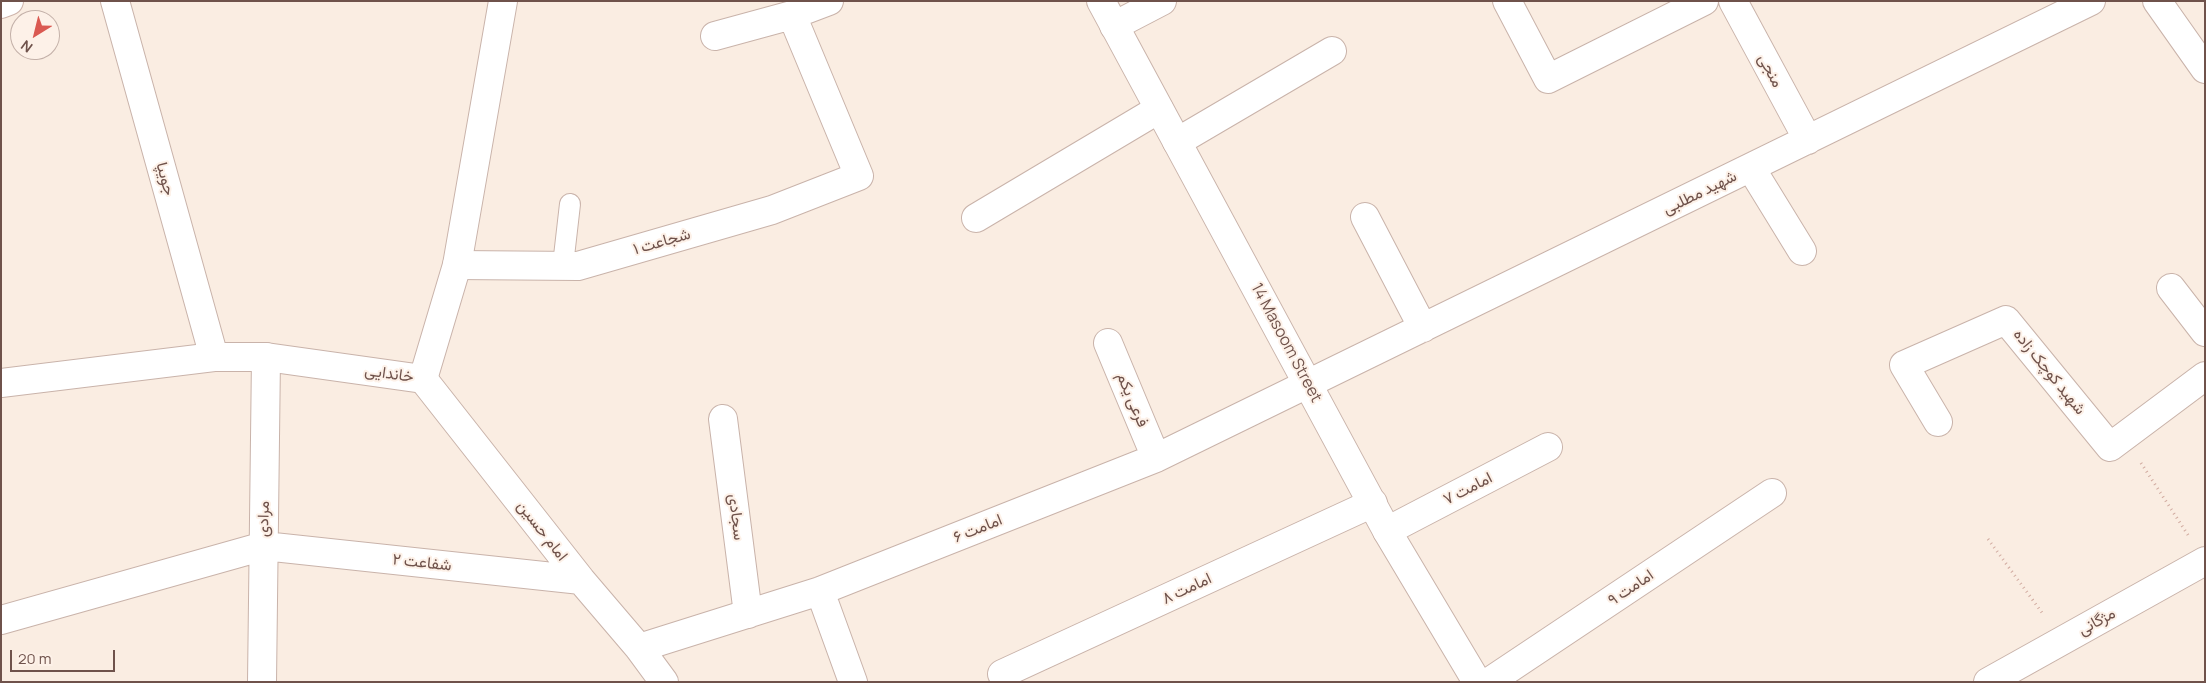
<!DOCTYPE html>
<html>
<head>
<meta charset="utf-8">
<style>
  body { margin:0 }
  #map { position:relative; width:2206px; height:683px; overflow:hidden; background:#faede2; font-family:Manrope,sans-serif }
  canvas { display:block }
  .frame { position:absolute; inset:0; border:2px solid #6f524b; pointer-events:none }
  .north { position:absolute; left:10px; top:10px; width:50px; height:50px; box-sizing:border-box; background:#fdf1e8; border:1px solid #c4b1a9; border-radius:50%; rotate:216deg; font-size:14px; font-weight:700; line-height:20px; text-align:center; color:#6f524b }
  .north::after { content:''; display:block; margin:auto; width:18px; height:22px; background:#da5951; clip-path:polygon(50% 0,100% 100%,50% 72%,0 100%) }
  .scale { position:absolute; left:10px; top:650px; width:105px; height:22px; box-sizing:border-box; border:2px solid #6f524b; border-top:0; padding-left:6px; font-size:15px; line-height:18px; white-space:nowrap; color:#6f524b; -webkit-text-stroke:4px #fdf1e8; paint-order:stroke }
</style>
</head>
<body>
<div id="map">
<canvas width="2206" height="683"></canvas>
<div class="frame"></div>
<div class="north">N</div>
<div class="scale">20 m</div>
</div>
<script>
const ctx = document.querySelector('canvas').getContext('2d');
ctx.lineJoin = 'round';
const poly = rows => new Path2D(rows.map(r => 'M' + r).join(''));
function strokePath(path, color, width, dash) { ctx.strokeStyle = color; ctx.lineWidth = width; ctx.lineCap = dash ? 'butt' : 'round'; ctx.setLineDash(dash || []); ctx.stroke(path); }
function drawText(font, color, halo, rows, align = 'center') {
  ctx.font = font + ' Manrope,Vazirmatn,sans-serif'; ctx.lineWidth = 4; ctx.setLineDash([]); ctx.textBaseline = 'middle'; ctx.strokeStyle = halo; ctx.fillStyle = color; for (const [text, x, y, turn = 0] of rows) {
    ctx.save(); ctx.translate(x, y); ctx.rotate((+turn || 0) * Math.PI / 180); ctx.textAlign = isNaN(turn) ? turn : align; if (halo) ctx.strokeText(text, 0, 0); ctx.fillText(text, 0, 0); ctx.restore();
  }
}
const service = poly([
  [563,265,570,204]
]);
const minor = poly([
  [115,1,214,357],
  [1507,1,1548,79,1704,1],
  [1733,1,1808,140],
  [2157,1,2205,69],
  [1114,26,1162,1],
  [715,36,792,15,829,1],
  [1177,142,1332,51],
  [1751,168,1802,251],
  [1365,217,1423,328],
  [976,218,1159,109],
  [457,265,578,266,772,210,859,176,792,15],
  [2171,288,2205,332],
  [1108,343,1156,458],
  [423,379,581,580,639,648,664,682],
  [723,419,748,614],
  [1938,422,1904,365,2006,320,2110,447,2205,376],
  [1387,531,1548,447],
  [820,591,853,682],
  [1,620,264,546,581,580],
  [639,648,820,591,1156,458,2091,1],
  [1002,674,1373,503],
  [262,682,266,357],
  [1489,682,1772,493],
  [1988,682,2205,561]
]);
const tertiary = poly([
  [1101,1,1387,531,1477,682],
  [1,383,214,357,266,357,423,379,457,265,503,1]
]);
const secondary = poly([
  [1,4,9,1]
]);
strokePath(service, '#c9b3aa', 22);
strokePath(minor, '#c9b3aa', 30);
strokePath(tertiary, '#c9b3aa', 30);
strokePath(secondary, '#ceb4ab', 30);
strokePath(poly([
  [2141,463,2188,535],
  [1988,539,2043,614]
]), '#d1aba0', 3, [1, 4]);
strokePath(service, '#fff', 20);
strokePath(minor, '#fff', 28);
strokePath(tertiary, '#fff', 28);
strokePath(secondary, '#fff', 28);
drawText('16px', '#6f524b', '#fdf1e8', [
  ["منجی",1770,71,62],
  ["جویپا",165,179,75],
  ["شهید مطلبی",1700,193,-26],
  ["شجاعت ۱",662,242,-16],
  ["14 Masoom Street",1286,343,62],
  ["شهید کوچک زاده",2049,372,51],
  ["خاندایی",389,374,8],
  ["فرعی یکم",1132,400,67],
  ["امامت ۷",1468,489,-27],
  ["سجادی",736,517,83],
  ["مرادی",264,519,-89],
  ["امامت ۶",978,529,-22],
  ["امام حسین",542,531,52],
  ["شفاعت ۲",422,563,6],
  ["امامت ۹",1631,588,-34],
  ["امامت ۸",1187,589,-25],
  ["مژگانی",2097,622,-29]
]);
</script>
</body>
</html>
